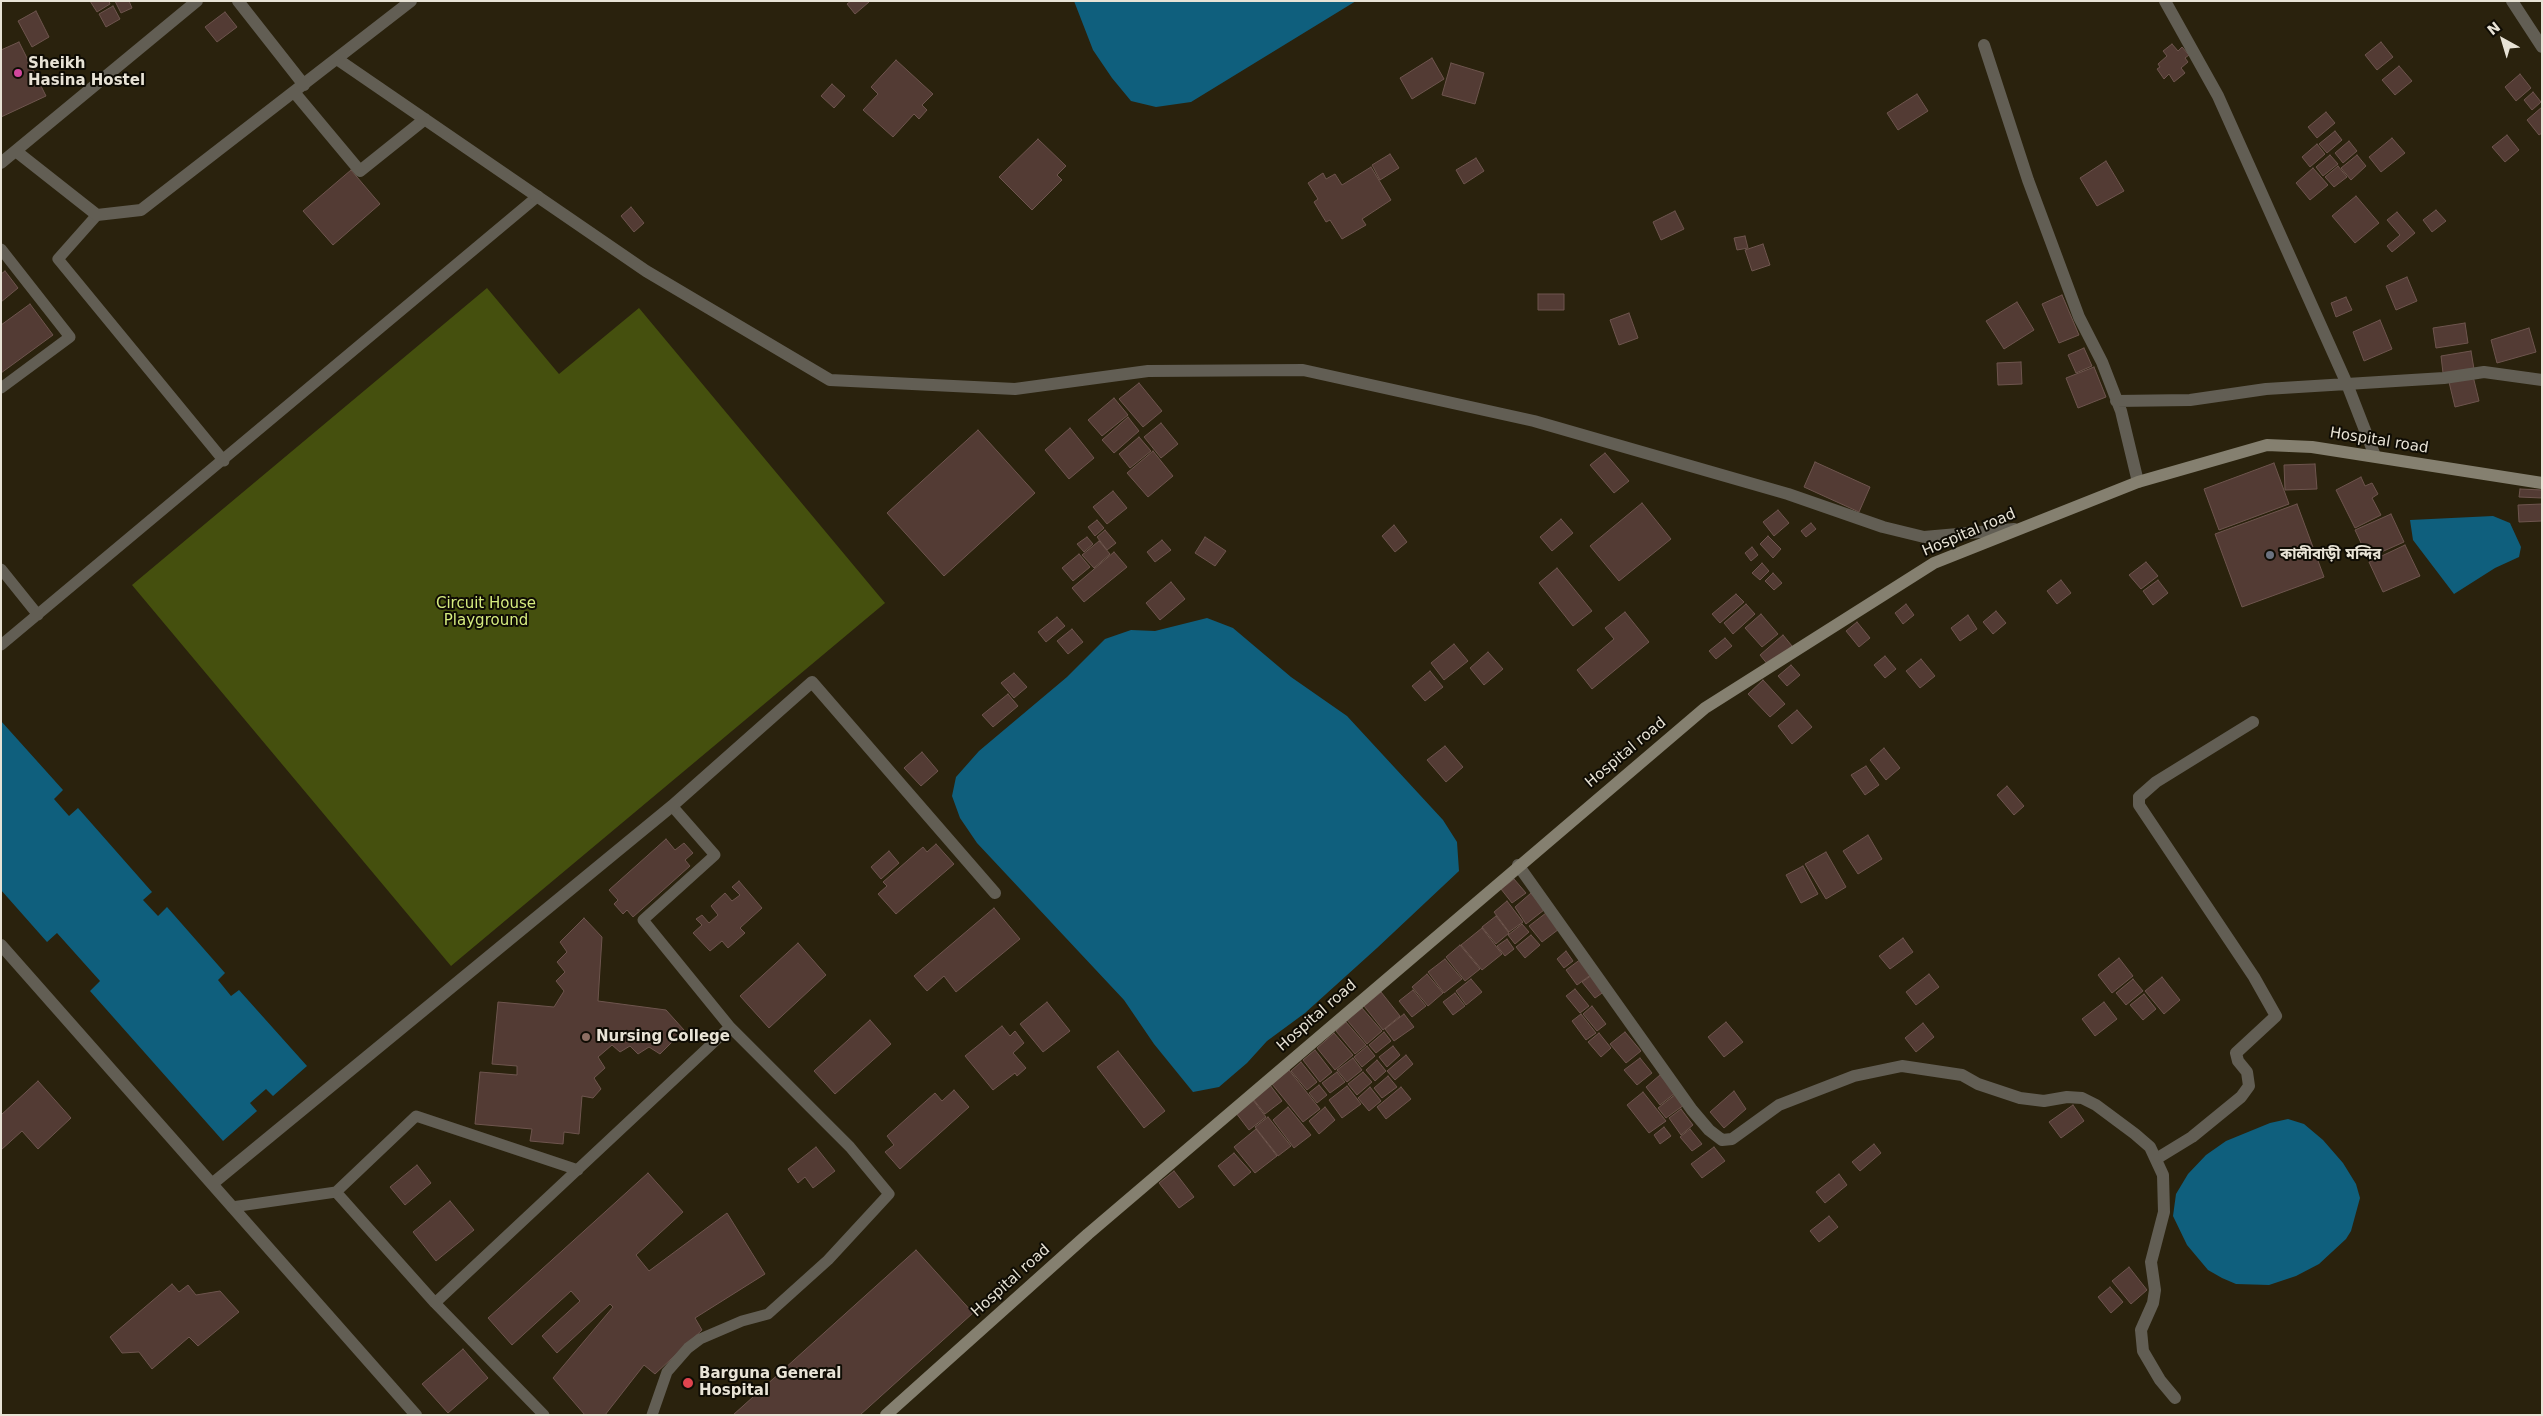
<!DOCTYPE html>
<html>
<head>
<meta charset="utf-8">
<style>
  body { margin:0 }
  #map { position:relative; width:2543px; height:1416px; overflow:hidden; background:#2a220d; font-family:"DejaVu Sans",sans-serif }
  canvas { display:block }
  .frame { position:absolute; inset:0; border:2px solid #e8e3d6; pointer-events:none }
  .north { position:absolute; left:2478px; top:15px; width:50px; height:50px; -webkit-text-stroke:4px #0f0c04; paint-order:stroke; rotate:321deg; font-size:14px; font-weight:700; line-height:20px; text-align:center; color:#e8e3d6 }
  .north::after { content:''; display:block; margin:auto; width:18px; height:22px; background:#e8e3d6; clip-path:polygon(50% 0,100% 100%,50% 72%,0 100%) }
</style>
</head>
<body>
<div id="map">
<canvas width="2543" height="1416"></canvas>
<div class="frame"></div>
<div class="north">N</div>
</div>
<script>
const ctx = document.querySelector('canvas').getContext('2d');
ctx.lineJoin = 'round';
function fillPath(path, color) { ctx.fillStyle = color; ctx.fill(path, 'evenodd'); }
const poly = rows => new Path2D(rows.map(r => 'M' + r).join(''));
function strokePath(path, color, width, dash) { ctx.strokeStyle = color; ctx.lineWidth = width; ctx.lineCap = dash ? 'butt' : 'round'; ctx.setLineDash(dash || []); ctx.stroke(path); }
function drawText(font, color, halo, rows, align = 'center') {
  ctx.font = font + ' "DejaVu Sans","Noto Sans Bengali",sans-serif'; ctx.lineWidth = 4; ctx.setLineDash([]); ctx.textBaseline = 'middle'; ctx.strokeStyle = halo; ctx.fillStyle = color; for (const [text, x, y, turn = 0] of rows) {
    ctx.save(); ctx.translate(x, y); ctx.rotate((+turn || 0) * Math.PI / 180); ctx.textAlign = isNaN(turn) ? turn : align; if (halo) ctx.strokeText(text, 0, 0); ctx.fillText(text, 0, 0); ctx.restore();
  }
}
fillPath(poly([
  [487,288,559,374,639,308,885,603,451,966,132,585]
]), '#45500e');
fillPath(poly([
  [1074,1,1356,1,1191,102,1156,107,1131,101,1112,78,1093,50],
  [2493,516,2510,523,2521,547,2519,557,2495,568,2454,594,2413,540,2410,520],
  [1207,618,1233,628,1291,677,1347,716,1443,820,1457,842,1459,871,1377,948,1305,1013,1267,1041,1247,1063,1219,1087,1193,1092,1154,1044,1124,1000,977,843,960,818,952,796,956,777,979,751,1067,677,1105,639,1131,630,1155,631],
  [1,721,63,790,54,799,69,816,78,808,152,892,143,900,158,916,167,907,225,973,218,980,231,996,239,990,307,1066,273,1096,266,1089,250,1103,257,1111,223,1141,90,991,100,981,57,933,47,942,1,890],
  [2288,1119,2304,1124,2323,1140,2343,1163,2356,1184,2360,1198,2351,1231,2346,1239,2319,1264,2296,1276,2269,1285,2236,1284,2222,1278,2208,1270,2187,1245,2173,1216,2176,1194,2188,1174,2206,1155,2226,1141,2270,1123]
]), '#0f5f7d');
const building = poly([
  [90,1,109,1,110,4,97,12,90,1],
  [115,1,129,1,132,8,121,13,115,1],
  [851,1,868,1,869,2,855,14,847,4,851,1],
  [113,6,120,19,106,27,99,14,113,6],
  [36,11,49,37,32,47,18,21,36,11],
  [225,12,237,27,217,42,205,27,225,12],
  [19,42,46,96,1,117,1,50,19,42],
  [2381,42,2393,57,2377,70,2365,55,2381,42],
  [2172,44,2178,51,2182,47,2189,55,2185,58,2188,62,2181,68,2185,73,2174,82,2169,74,2164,79,2157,69,2160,67,2158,64,2167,56,2163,51,2172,44],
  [1432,58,1444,79,1412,99,1400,78,1432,58],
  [896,60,933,94,922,105,927,110,919,119,914,114,893,137,863,110,878,94,871,87,896,60],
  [1451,63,1484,73,1475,104,1442,95,1451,63],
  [2399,66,2412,81,2395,95,2382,80,2399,66],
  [2520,74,2531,88,2516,101,2505,87,2520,74],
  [832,84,845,96,834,108,821,96,832,84],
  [2533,92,2541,102,2532,110,2524,100,2533,92],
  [1917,94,1928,111,1898,130,1887,113,1917,94],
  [2542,107,2542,133,2539,135,2527,120,2542,107],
  [2326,112,2335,123,2317,138,2308,127,2326,112],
  [2335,131,2342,140,2327,153,2319,144,2335,131],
  [2507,135,2519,150,2505,162,2492,147,2507,135],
  [2392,138,2405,153,2381,172,2369,157,2392,138],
  [1038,139,1066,166,1057,175,1062,180,1032,210,999,177,1038,139],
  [2349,141,2357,151,2343,163,2335,153,2349,141],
  [2317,144,2325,154,2310,167,2302,157,2317,144],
  [1390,154,1399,168,1380,180,1372,165,1390,154],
  [2330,155,2338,164,2323,176,2316,167,2330,155],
  [2357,155,2366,166,2351,180,2341,168,2357,155],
  [1476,158,1484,171,1464,184,1456,170,1476,158],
  [2106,161,2124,191,2097,206,2080,178,2106,161],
  [2338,166,2347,177,2334,187,2325,177,2338,166],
  [1371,167,1391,200,1362,219,1366,225,1342,239,1330,220,1326,222,1314,202,1318,199,1308,183,1323,173,1326,179,1335,174,1342,185,1371,167],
  [2313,168,2328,185,2310,200,2296,183,2313,168],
  [351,170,380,204,333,245,303,211,351,170],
  [2356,196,2379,223,2355,243,2332,216,2356,196],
  [631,207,644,223,634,232,621,216,631,207],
  [2436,210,2446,221,2432,232,2423,220,2436,210],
  [1675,211,1684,229,1661,240,1653,222,1675,211],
  [2397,212,2415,233,2392,252,2387,246,2400,235,2387,220,2397,212],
  [1745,236,1748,248,1737,250,1734,238,1745,236],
  [1763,244,1770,265,1752,271,1745,250,1763,244],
  [5,271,18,288,1,302,1,274,5,271],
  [2407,277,2417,301,2396,310,2386,286,2407,277],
  [1538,294,1564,294,1564,310,1538,310,1538,294],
  [2062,295,2079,335,2059,343,2042,304,2062,295],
  [2346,297,2352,310,2336,317,2331,303,2346,297],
  [2017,302,2034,330,2004,349,1986,321,2017,302],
  [30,304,53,335,1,373,1,325,30,304],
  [1629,313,1638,338,1619,345,1610,320,1629,313],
  [2380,320,2392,349,2364,361,2353,332,2380,320],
  [2465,323,2468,343,2436,348,2433,328,2465,323],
  [2529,328,2536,352,2497,363,2491,340,2529,328],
  [2084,348,2092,366,2076,373,2068,355,2084,348],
  [2471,351,2474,369,2443,373,2441,356,2471,351],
  [2021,362,2022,384,1998,385,1997,363,2021,362],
  [2094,367,2106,397,2078,408,2066,378,2094,367],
  [2473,376,2479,401,2455,407,2449,382,2473,376],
  [1139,383,1162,411,1143,427,1119,399,1139,383],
  [1114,398,1128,415,1102,436,1088,420,1114,398],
  [1128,417,1139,431,1114,453,1102,440,1128,417],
  [1161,423,1178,444,1161,458,1144,437,1161,423],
  [1070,428,1094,458,1069,479,1045,450,1070,428],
  [978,430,1035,493,944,576,887,513,978,430],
  [1139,437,1151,451,1130,468,1119,454,1139,437],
  [1153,451,1173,476,1148,497,1127,473,1153,451],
  [1605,453,1629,481,1614,493,1590,465,1605,453],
  [1815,462,1870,487,1859,512,1804,487,1815,462],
  [2274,463,2289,504,2219,530,2204,489,2274,463],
  [2315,464,2317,489,2285,490,2284,465,2315,464],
  [2361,477,2365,486,2372,483,2378,494,2372,498,2381,515,2355,528,2336,490,2361,477],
  [2520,489,2542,490,2542,498,2519,497,2520,489],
  [1113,491,1127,508,1107,524,1093,507,1113,491],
  [1642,503,1671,539,1619,581,1590,546,1642,503],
  [2297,504,2324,577,2242,607,2215,534,2297,504],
  [2542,504,2542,521,2519,522,2518,505,2542,504],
  [1778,510,1789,523,1774,536,1763,522,1778,510],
  [2391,514,2404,542,2368,558,2355,530,2391,514],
  [1561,519,1573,533,1552,551,1540,537,1561,519],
  [1097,520,1104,528,1095,536,1088,527,1097,520],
  [1811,523,1816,529,1806,537,1801,531,1811,523],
  [1394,525,1407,542,1395,552,1382,536,1394,525],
  [1105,530,1116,543,1107,550,1097,537,1105,530],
  [1768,536,1781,549,1773,558,1760,544,1768,536],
  [1087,537,1093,544,1084,552,1077,544,1087,537],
  [1205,537,1226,551,1215,566,1195,553,1205,537],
  [1162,540,1171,550,1155,562,1147,552,1162,540],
  [1099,541,1110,554,1094,568,1082,555,1099,541],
  [2405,545,2420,576,2383,592,2369,562,2405,545],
  [1752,547,1758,555,1751,561,1745,553,1752,547],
  [1114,552,1127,567,1084,602,1072,588,1114,552],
  [1079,554,1090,567,1073,581,1062,568,1079,554],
  [2146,562,2158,576,2141,589,2129,575,2146,562],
  [1762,563,1769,571,1760,580,1752,573,1762,563],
  [1557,568,1592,611,1573,626,1539,583,1557,568],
  [1773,573,1782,583,1774,590,1765,581,1773,573],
  [2061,580,2071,593,2057,604,2047,591,2061,580],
  [2158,580,2168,593,2153,605,2143,591,2158,580],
  [1171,582,1185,599,1160,620,1146,603,1171,582],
  [1736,594,1744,602,1720,623,1712,614,1736,594],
  [1746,604,1755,614,1733,634,1724,623,1746,604],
  [1906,604,1914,615,1903,624,1895,613,1906,604],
  [1996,611,2006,623,1993,634,1983,622,1996,611],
  [1625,612,1649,642,1592,689,1577,670,1614,639,1605,628,1625,612],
  [1761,614,1778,634,1762,647,1745,628,1761,614],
  [1968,615,1977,629,1960,641,1951,628,1968,615],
  [1057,617,1065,626,1046,642,1038,632,1057,617],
  [1857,622,1870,638,1859,647,1846,631,1857,622],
  [1072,629,1083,642,1068,654,1057,641,1072,629],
  [1783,635,1792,646,1769,666,1760,655,1783,635],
  [1725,638,1732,646,1716,659,1709,651,1725,638],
  [1454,644,1468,661,1444,680,1431,663,1454,644],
  [1488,652,1503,669,1484,685,1470,668,1488,652],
  [1885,656,1896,669,1885,678,1874,665,1885,656],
  [1921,659,1935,676,1920,688,1906,671,1921,659],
  [1791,665,1800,675,1787,686,1778,676,1791,665],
  [1430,671,1443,687,1425,701,1412,686,1430,671],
  [1014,673,1027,687,1014,698,1001,683,1014,673],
  [1763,680,1785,704,1770,717,1748,694,1763,680],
  [1008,694,1018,706,993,727,982,715,1008,694],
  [1797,710,1812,727,1792,744,1778,726,1797,710],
  [1445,746,1463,767,1446,782,1427,760,1445,746],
  [1884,748,1900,768,1886,780,1870,760,1884,748],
  [922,752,938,771,921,786,904,768,922,752],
  [1866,766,1879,785,1865,795,1851,775,1866,766],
  [2007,786,2024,806,2014,815,1997,795,2007,786],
  [1868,835,1882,859,1858,874,1843,851,1868,835],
  [666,839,675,850,684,843,693,853,685,860,690,866,633,917,627,910,623,914,614,904,618,900,609,890,666,839],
  [936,844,954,864,896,914,878,894,887,886,883,882,923,847,927,852,936,844],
  [889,851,899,863,881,879,871,867,889,851],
  [1826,852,1846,887,1826,899,1805,864,1826,852],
  [1803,866,1818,894,1801,903,1786,875,1803,866],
  [1514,879,1526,893,1512,903,1501,889,1514,879],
  [739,881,762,908,740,928,745,933,728,948,722,941,710,951,693,933,702,925,696,919,702,915,709,923,718,915,711,906,725,893,732,901,740,895,732,887,739,881],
  [1531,893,1544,910,1526,924,1515,907,1531,893],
  [1507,901,1523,922,1509,932,1494,912,1507,901],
  [994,908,1020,939,956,992,944,976,927,991,914,976,994,908],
  [1546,913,1559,929,1542,942,1529,926,1546,913],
  [1496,916,1509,933,1496,944,1482,927,1496,916],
  [584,918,602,937,598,1001,666,1010,684,1030,660,1054,649,1047,638,1054,630,1046,620,1052,612,1045,598,1057,605,1068,594,1078,601,1089,593,1098,582,1096,579,1134,564,1132,563,1144,530,1141,532,1129,475,1124,480,1072,517,1075,517,1066,492,1064,498,1002,554,1007,564,991,556,981,565,972,557,962,567,952,560,942,584,918],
  [1522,924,1529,932,1515,944,1508,935,1522,924],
  [1482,928,1502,954,1482,970,1461,945,1482,928],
  [1531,935,1540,945,1525,958,1516,947,1531,935],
  [1903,938,1913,952,1890,969,1879,956,1903,938],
  [1507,939,1514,949,1505,956,1497,946,1507,939],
  [798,943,826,975,769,1028,740,996,798,943],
  [1460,945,1480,969,1465,981,1446,957,1460,945],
  [1566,951,1573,961,1564,968,1557,959,1566,951],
  [2119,958,2133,976,2112,993,2098,975,2119,958],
  [1445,959,1462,979,1444,993,1428,972,1445,959],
  [1581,959,1592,974,1577,985,1566,970,1581,959],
  [1427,974,1443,993,1428,1006,1412,987,1427,974],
  [1929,974,1939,987,1916,1005,1906,992,1929,974],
  [1592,975,1605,991,1595,998,1582,982,1592,975],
  [2162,977,2180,1000,2164,1014,2145,991,2162,977],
  [1471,979,1482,992,1466,1005,1456,991,1471,979],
  [2133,979,2143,991,2126,1005,2116,993,2133,979],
  [1575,989,1589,1006,1580,1013,1566,996,1575,989],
  [1413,990,1426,1006,1412,1017,1399,1001,1413,990],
  [1381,992,1400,1016,1383,1030,1364,1006,1381,992],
  [1455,993,1465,1006,1453,1015,1443,1002,1455,993],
  [2144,994,2156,1009,2143,1020,2130,1005,2144,994],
  [1047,1002,1070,1031,1043,1052,1020,1024,1047,1002],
  [2104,1002,2117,1019,2095,1036,2082,1019,2104,1002],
  [1592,1006,1606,1024,1597,1031,1583,1014,1592,1006],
  [1362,1008,1382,1031,1367,1044,1347,1020,1362,1008],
  [1404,1014,1414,1027,1394,1041,1385,1029,1404,1014],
  [1581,1014,1596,1033,1586,1040,1572,1021,1581,1014],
  [870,1020,891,1044,835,1094,814,1071,870,1020],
  [1346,1022,1366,1045,1355,1054,1336,1031,1346,1022],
  [1726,1022,1743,1042,1724,1057,1708,1037,1726,1022],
  [1923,1023,1934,1037,1916,1052,1905,1038,1923,1023],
  [1002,1026,1010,1036,1015,1031,1024,1043,1013,1053,1026,1068,1017,1076,1015,1073,993,1090,965,1056,1002,1026],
  [1384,1032,1391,1041,1376,1053,1369,1045,1384,1032],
  [1625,1032,1641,1051,1626,1063,1610,1044,1625,1032],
  [1334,1033,1353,1055,1335,1070,1317,1048,1334,1033],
  [1599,1033,1611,1048,1601,1057,1588,1042,1599,1033],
  [1367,1046,1375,1056,1362,1067,1354,1057,1367,1046],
  [1393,1046,1400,1055,1387,1067,1379,1057,1393,1046],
  [1315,1050,1332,1072,1320,1082,1303,1060,1315,1050],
  [1118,1051,1165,1111,1144,1128,1097,1067,1118,1051],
  [1406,1055,1413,1064,1395,1080,1387,1071,1406,1055],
  [1353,1058,1362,1070,1347,1082,1337,1070,1353,1058],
  [1640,1058,1652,1073,1637,1085,1624,1070,1640,1058],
  [1377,1060,1386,1071,1375,1081,1366,1070,1377,1060],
  [1301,1062,1317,1082,1307,1090,1291,1071,1301,1062],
  [1289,1070,1320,1109,1303,1122,1272,1084,1289,1070],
  [1337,1072,1345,1082,1330,1093,1322,1083,1337,1072],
  [1363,1072,1372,1082,1357,1095,1348,1084,1363,1072],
  [1660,1075,1675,1093,1660,1105,1646,1087,1660,1075],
  [1388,1076,1397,1087,1382,1098,1374,1088,1388,1076],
  [38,1081,71,1118,38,1149,22,1131,1,1150,1,1115,38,1081],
  [1270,1085,1282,1101,1265,1114,1253,1099,1270,1085],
  [1319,1085,1327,1095,1317,1103,1309,1093,1319,1085],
  [1347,1086,1361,1104,1342,1118,1329,1100,1347,1086],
  [1370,1087,1381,1101,1369,1111,1358,1098,1370,1087],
  [1401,1087,1411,1099,1386,1119,1377,1107,1401,1087],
  [954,1090,969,1107,900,1169,885,1152,894,1145,887,1136,935,1093,942,1101,954,1090],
  [1734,1091,1746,1109,1724,1128,1710,1112,1734,1091],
  [1643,1092,1666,1121,1649,1133,1627,1105,1643,1092],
  [1676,1094,1684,1105,1666,1118,1658,1108,1676,1094],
  [1253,1100,1266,1117,1249,1130,1236,1113,1253,1100],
  [2073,1105,2084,1121,2061,1138,2049,1122,2073,1105],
  [1288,1107,1311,1135,1294,1148,1273,1120,1288,1107],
  [1325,1107,1335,1120,1319,1134,1309,1121,1325,1107],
  [1681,1109,1693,1125,1681,1135,1669,1118,1681,1109],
  [1268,1117,1291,1146,1278,1156,1255,1127,1268,1117],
  [1664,1127,1671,1136,1660,1144,1654,1135,1664,1127],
  [1256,1129,1277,1156,1255,1173,1234,1147,1256,1129],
  [1690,1129,1702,1144,1692,1151,1680,1137,1690,1129],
  [1874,1144,1881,1153,1860,1171,1852,1162,1874,1144],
  [816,1147,835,1171,813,1188,805,1177,798,1183,788,1169,816,1147],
  [1714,1147,1725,1161,1702,1178,1691,1164,1714,1147],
  [1234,1153,1251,1172,1234,1186,1218,1166,1234,1153],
  [417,1165,431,1183,405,1205,390,1187,417,1165],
  [1174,1171,1194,1197,1179,1208,1159,1183,1174,1171],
  [648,1173,683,1212,636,1255,649,1271,727,1213,765,1274,695,1318,702,1330,655,1374,644,1365,605,1415,585,1415,553,1378,613,1307,610,1304,557,1353,542,1336,580,1301,571,1291,512,1345,488,1318,648,1173],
  [1839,1174,1847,1185,1825,1203,1816,1192,1839,1174],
  [450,1201,474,1230,436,1261,413,1232,450,1201],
  [1829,1216,1838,1227,1819,1242,1810,1231,1829,1216],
  [916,1250,973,1313,860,1415,733,1415,916,1250],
  [2129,1267,2147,1290,2131,1304,2112,1281,2129,1267],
  [172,1284,179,1292,188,1285,196,1295,220,1291,239,1312,198,1346,189,1337,152,1369,139,1352,122,1353,110,1337,172,1284],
  [2110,1287,2123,1302,2111,1313,2098,1297,2110,1287],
  [463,1349,488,1378,448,1413,422,1384,463,1349]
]);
fillPath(building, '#533b34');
strokePath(building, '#6e554e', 1);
strokePath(poly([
  [97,215,58,259,224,461],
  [1,249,70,337,1,388],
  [1,569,38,615],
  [1,645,538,196],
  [336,1192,416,1116,578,1170],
  [232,1207,336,1192,435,1303,730,1027,643,920,715,855,672,806],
  [435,1303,544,1415],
  [652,1415,667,1372,688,1348,700,1339,742,1321,768,1314,828,1260,889,1194,850,1147,730,1027]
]), '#625e54', 11);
strokePath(poly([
  [238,1,304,85],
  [2165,1,2218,96,2347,384,2375,456],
  [2512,1,2542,47],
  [1984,45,2028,180,2079,317,2102,362,2121,411,2138,482],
  [337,59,646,271,830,380,1015,389,1148,371,1303,370,1534,421,1788,494,1883,527,1924,537,2014,529],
  [294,92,360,171,425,119],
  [17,152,97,215,141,210,411,1],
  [1,163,197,1],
  [2116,401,2190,400,2266,389,2444,378,2484,372,2542,380],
  [1518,865,1692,1110,1709,1130,1722,1140,1732,1139,1779,1105,1854,1076,1902,1066,1962,1075,1978,1084,2020,1098,2044,1101,2067,1097,2082,1098,2096,1105,2135,1134,2150,1147,2163,1175,2164,1212,2151,1262,2155,1290,2153,1303,2141,1330,2143,1351,2160,1380,2175,1398],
  [1,945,416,1415],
  [2156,1159,2192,1137,2241,1097,2249,1086,2247,1072,2238,1061,2236,1053,2276,1016,2254,977,2139,805,2139,797,2156,782,2253,722],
  [212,1184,672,806,812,682,995,893]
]), '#625e54', 12);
strokePath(poly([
  [886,1415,1088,1234,1705,708,1934,563,2138,482,2267,445,2312,447,2542,483]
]), '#858070', 12);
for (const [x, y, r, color] of [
  [18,73,5,"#d1479c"],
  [2270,555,5,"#6b7280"],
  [586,1037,5,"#8d6e63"],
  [688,1383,6,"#e0444e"]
]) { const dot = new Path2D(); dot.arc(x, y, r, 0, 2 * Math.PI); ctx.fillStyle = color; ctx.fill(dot); strokePath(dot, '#0f0c04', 2); }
drawText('bold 15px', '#e8e3d6', '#0f0c04', [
  ["Sheikh",28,64],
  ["Hasina Hostel",28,81],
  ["কালীবাড়ী মন্দির",2280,555],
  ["Nursing College",596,1037],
  ["Barguna General",699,1374],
  ["Hospital",699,1391]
], 'left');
drawText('15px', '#e8e3d6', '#0f0c04', [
  ["Hospital road",2379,441,9],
  ["Hospital road",1969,533,-23],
  ["Hospital road",1626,753,-40],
  ["Hospital road",1317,1016,-41],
  ["Hospital road",1011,1281,-42]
]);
drawText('15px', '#d6ec7f', '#0f0c04', [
  ["Circuit House",486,604],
  ["Playground",486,621]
]);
</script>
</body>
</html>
